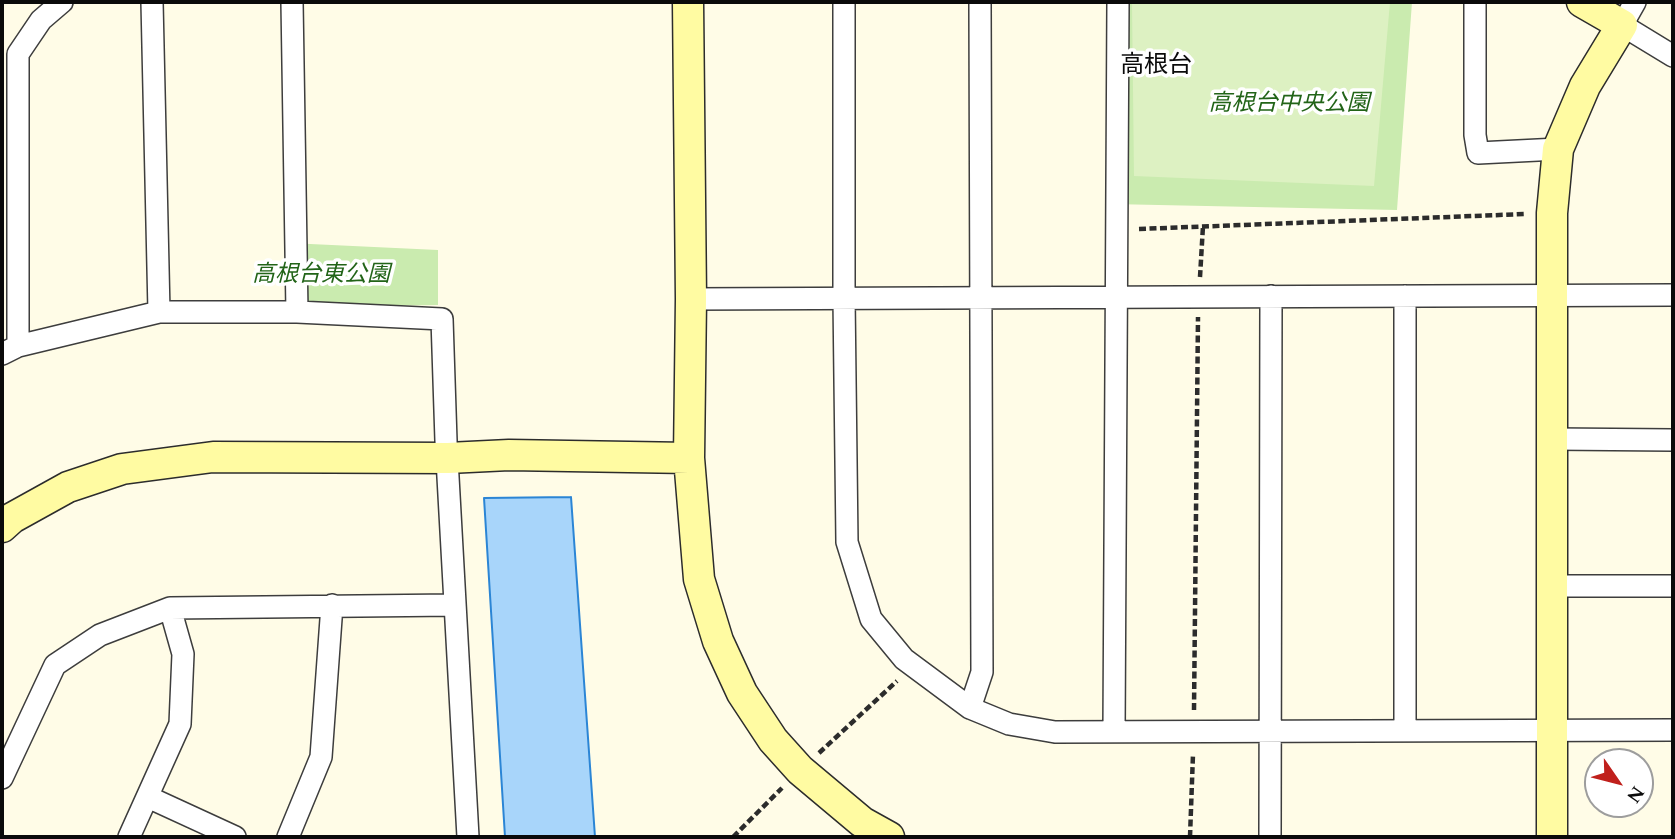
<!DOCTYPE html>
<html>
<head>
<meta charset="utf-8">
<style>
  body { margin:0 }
  #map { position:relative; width:1675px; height:839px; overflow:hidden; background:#fffce7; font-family:Spectral,serif }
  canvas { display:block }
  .frame { position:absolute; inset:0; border:4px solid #0a0a0a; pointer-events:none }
  .north { position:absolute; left:1584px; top:748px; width:70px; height:70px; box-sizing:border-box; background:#fff; border:2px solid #9d9d9d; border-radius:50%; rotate:125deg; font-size:19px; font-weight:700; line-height:28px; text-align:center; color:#0a0a0a }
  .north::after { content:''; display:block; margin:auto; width:24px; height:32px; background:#c0201c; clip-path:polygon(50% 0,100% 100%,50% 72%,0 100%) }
</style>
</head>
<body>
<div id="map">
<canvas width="1675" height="839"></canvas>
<div class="frame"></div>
<div class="north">N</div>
</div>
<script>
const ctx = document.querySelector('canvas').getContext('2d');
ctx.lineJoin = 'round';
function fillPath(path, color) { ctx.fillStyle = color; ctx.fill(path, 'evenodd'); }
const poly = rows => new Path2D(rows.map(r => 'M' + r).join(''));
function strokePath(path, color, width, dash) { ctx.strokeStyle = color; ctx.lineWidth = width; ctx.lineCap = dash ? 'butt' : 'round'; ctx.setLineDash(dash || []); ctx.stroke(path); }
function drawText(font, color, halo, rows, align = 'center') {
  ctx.font = font + ' Spectral,"Noto Sans JP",serif'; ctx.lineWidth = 7; ctx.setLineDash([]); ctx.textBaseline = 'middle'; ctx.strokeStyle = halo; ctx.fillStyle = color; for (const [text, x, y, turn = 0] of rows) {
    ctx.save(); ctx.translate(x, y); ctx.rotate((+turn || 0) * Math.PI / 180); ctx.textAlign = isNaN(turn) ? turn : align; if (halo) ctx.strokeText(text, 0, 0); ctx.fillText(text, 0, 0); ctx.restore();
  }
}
fillPath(poly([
  [1114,2,1412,2,1397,210,1111,204],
  [289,243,438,250,438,305,290,307]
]), '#caebaf');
fillPath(poly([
  [1132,2,1390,2,1374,186,1134,176]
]), '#ddf1c2');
const water = poly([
  [571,497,595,837,505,837,484,498,571,497]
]);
fillPath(water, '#a8d5fa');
strokePath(water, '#2b85d5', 2);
const street = poly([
  [152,2,159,312],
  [292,2,297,312],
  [844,2,844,298,847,542,871,619,904,659,970,708,1009,724,1055,732,1673,730],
  [1475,2,1475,135,1478,153,1558,149],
  [1635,2,1622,25,1673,56],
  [691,299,1673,295],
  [18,346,18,54,41,20,62,2],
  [2,354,18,346,159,312,297,312,442,319,446,441,468,837],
  [1552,439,1673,440],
  [1552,586,1673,586],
  [970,708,982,672,980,2],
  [1114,731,1118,2],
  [1405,731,1405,296],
  [2,778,55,665,100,635,170,608,454,605],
  [148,797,235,837],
  [129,837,180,724,183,654,170,608],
  [288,837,321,757,332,605],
  [1270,837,1271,296]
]);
const secondary = poly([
  [688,2,691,299,689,458,699,579,718,641,742,693,773,740,800,770,862,822,889,837],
  [2,527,12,518,68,487,122,469,213,457,448,458,509,455,689,458],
  [1552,837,1552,213,1558,149,1585,86,1622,25,1582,2]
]);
strokePath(street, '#3d3d3d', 24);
strokePath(secondary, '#2c2c2c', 33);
strokePath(poly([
  [1139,229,1525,214],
  [1200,277,1203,226],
  [1194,710,1198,317],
  [819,753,897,681],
  [733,837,782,788],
  [1190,837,1193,754]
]), '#2c2c2c', 4.5, [7, 3.5]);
strokePath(street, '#fff', 21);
strokePath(secondary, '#fffba2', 30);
drawText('italic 23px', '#226418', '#fff', [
  ["高根台中央公園",1289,105],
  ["高根台東公園",321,276]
]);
drawText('24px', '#0a0a0a', '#fff', [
  ["高根台",1156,67]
]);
</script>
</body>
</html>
